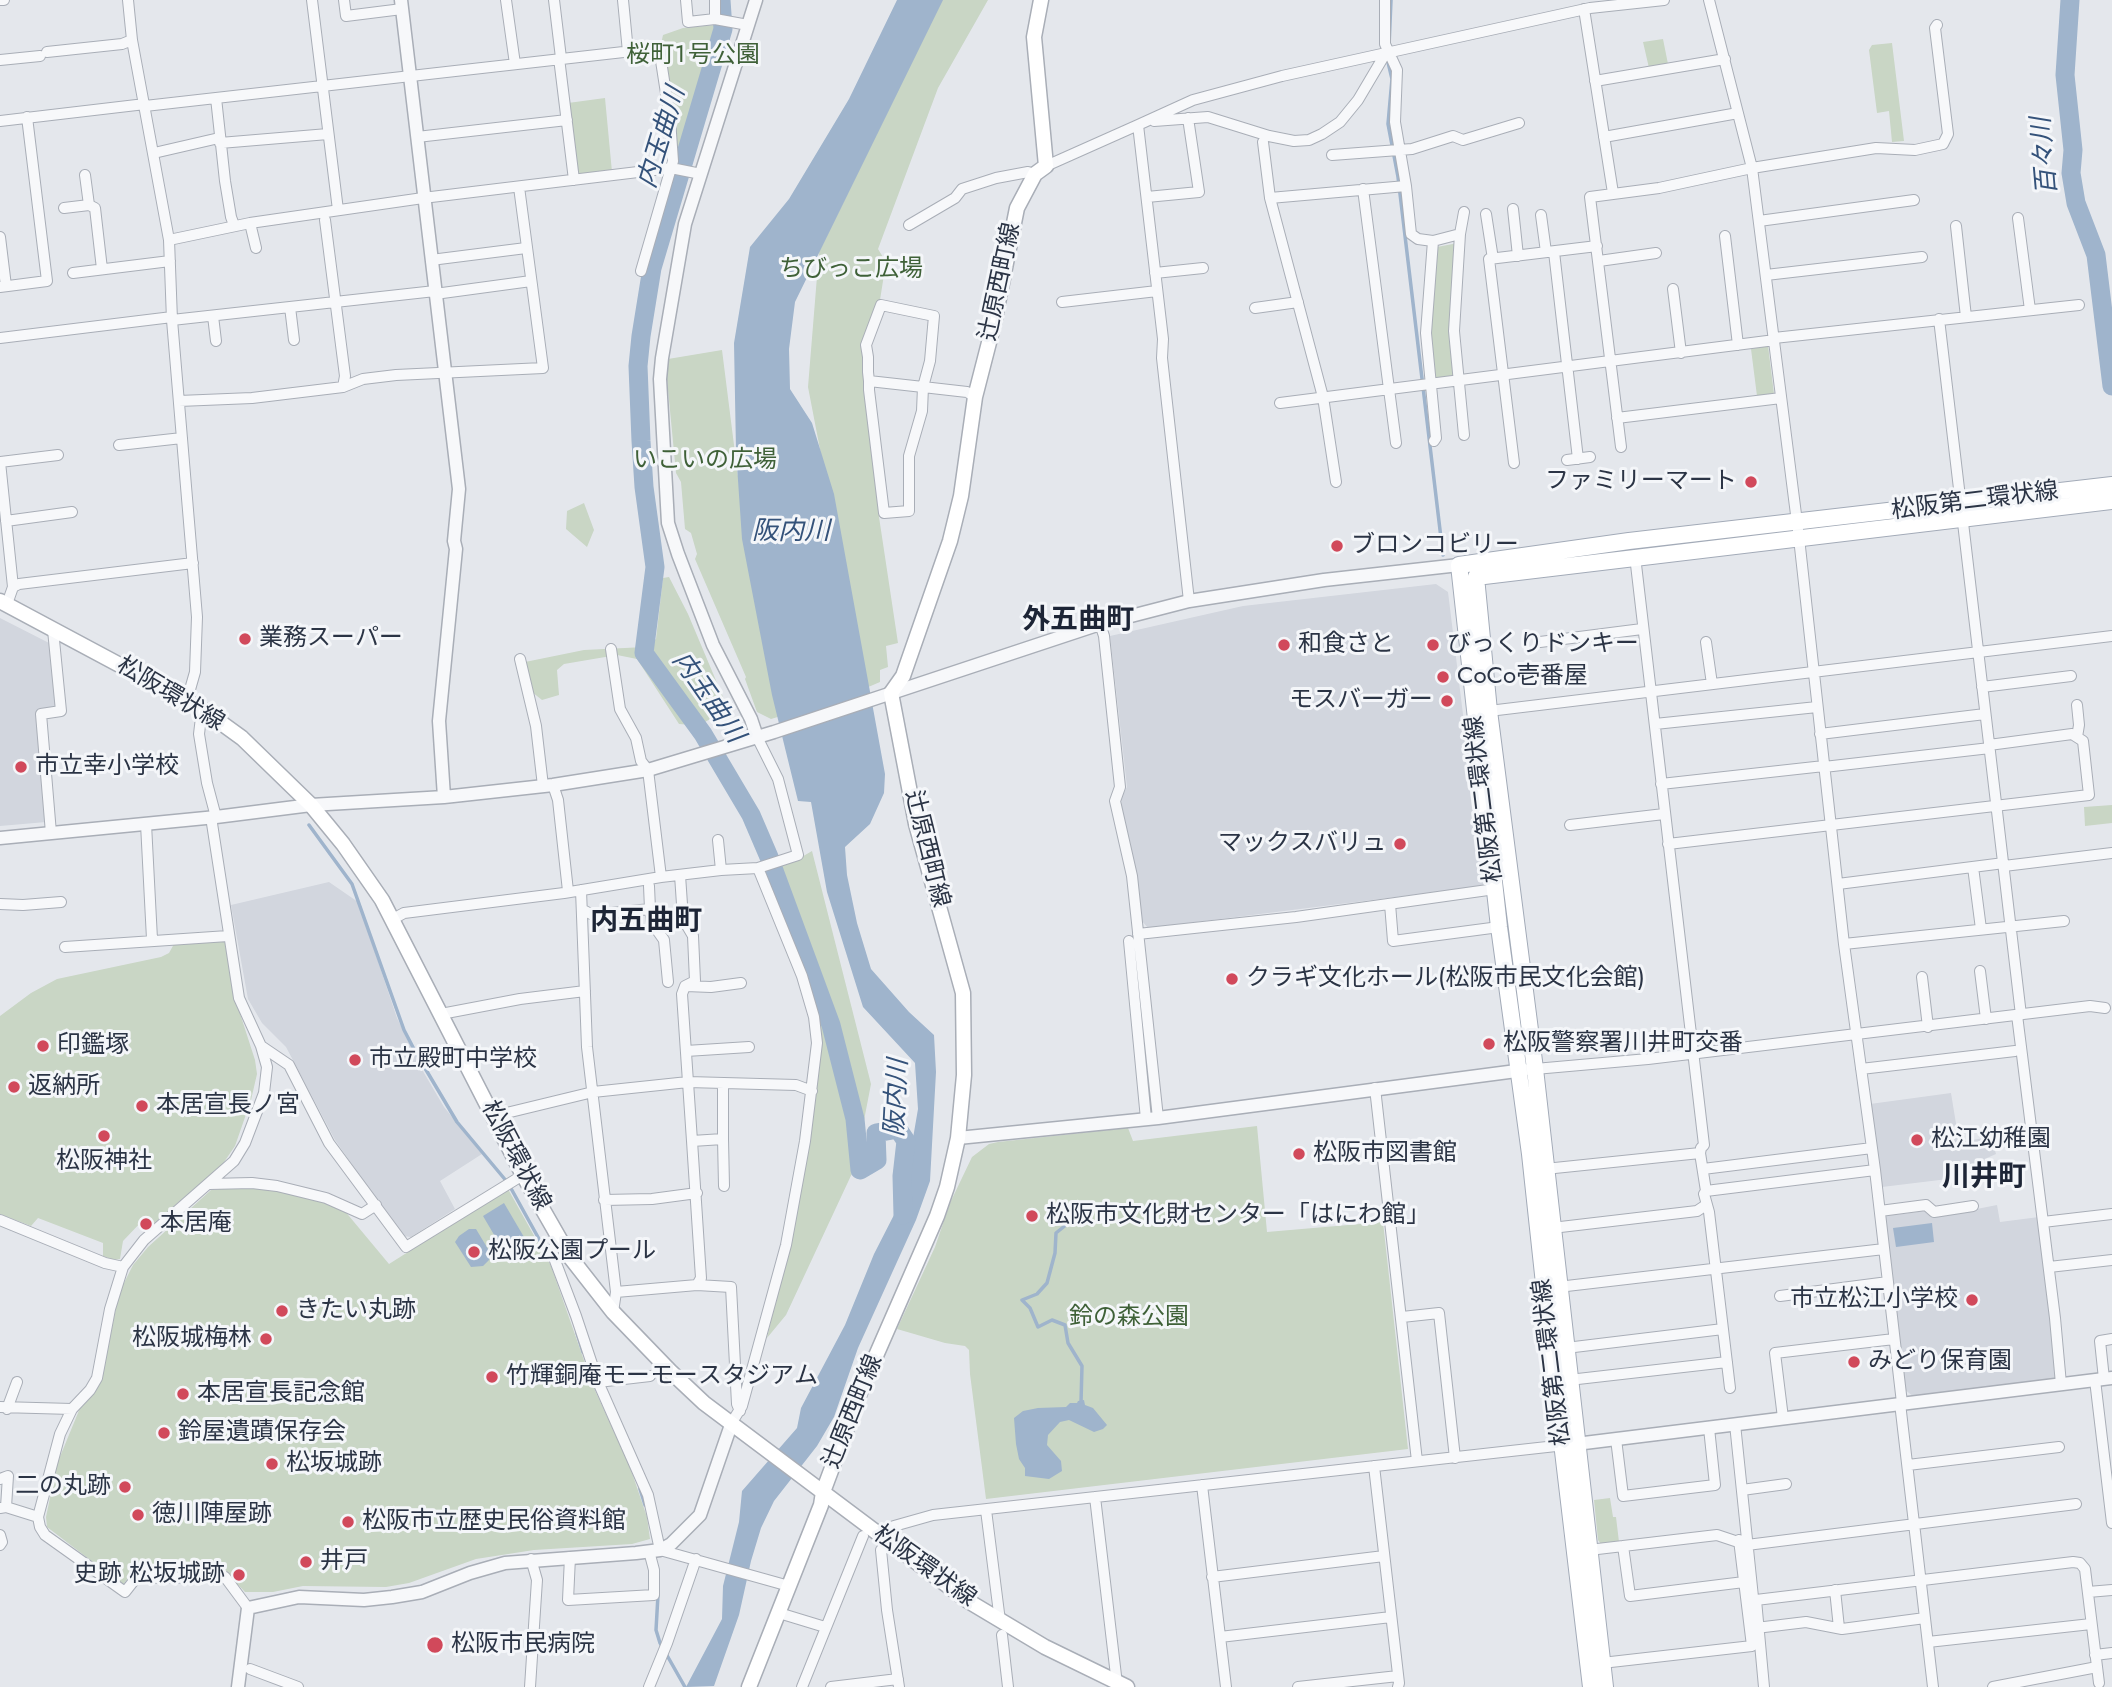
<!DOCTYPE html>
<html>
<head>
<meta charset="utf-8">
<style>
  body { margin:0 }
  canvas { display:block; background:#e4e7ec }
</style>
</head>
<body>
<canvas width="2112" height="1687"></canvas>
<script>
const ctx = document.querySelector('canvas').getContext('2d');
ctx.lineJoin = 'round';
function fillPath(path, color) { ctx.fillStyle = color; ctx.fill(path, 'evenodd'); }
const poly = rows => new Path2D(rows.map(r => 'M' + r).join(''));
function strokePath(path, color, width, dash) { ctx.strokeStyle = color; ctx.lineWidth = width; ctx.lineCap = dash ? 'butt' : 'round'; ctx.setLineDash(dash || []); ctx.stroke(path); }
function drawText(font, color, halo, rows, align = 'center') {
  ctx.font = font + ' Jost,"Noto Sans JP",sans-serif'; ctx.lineWidth = 6; ctx.setLineDash([]); ctx.textBaseline = 'middle'; ctx.strokeStyle = halo; ctx.fillStyle = color; for (const [text, x, y, turn = 0] of rows) {
    ctx.save(); ctx.translate(x, y); ctx.rotate((+turn || 0) * Math.PI / 180); ctx.textAlign = isNaN(turn) ? turn : align; if (halo) ctx.strokeText(text, 0, 0); ctx.fillText(text, 0, 0); ctx.restore();
  }
}
fillPath(poly([
  [1436,584,1448,592,1484,886,1148,928,1142,921,1130,841,1123,817,1121,798,1127,787,1110,636,1243,606],
  [0,618,51,644,58,708,36,712,46,822,0,826],
  [329,882,358,902,397,1018,424,1073,444,1107,482,1154,440,1181,455,1209,411,1237,402,1236,335,1140,286,1047,262,1023,248,999,231,905],
  [1951,1093,1959,1142,1991,1137,1996,1154,1987,1158,1989,1174,1882,1187,1870,1104],
  [1997,1205,2000,1222,2039,1217,2057,1378,2053,1381,1914,1397,1904,1389,1885,1216,1926,1211,1936,1217]
]), '#d2d6de');
fillPath(poly([
  [942,0,988,0,938,88,878,249,886,262,880,300,870,327,865,332,862,344,879,517,898,643,886,646,888,667,880,670,880,682,866,688,808,387,819,252],
  [715,25,728,27,731,32,709,93,704,116,688,163,678,161,675,117,661,44,663,35,683,28],
  [1663,39,1668,64,1649,68,1643,42],
  [1892,43,1904,141,1892,142,1889,111,1877,113,1869,50,1872,45],
  [605,98,612,172,581,176,576,172,568,103],
  [1458,243,1455,376,1434,379,1431,318,1437,247],
  [1768,346,1774,394,1757,396,1751,349],
  [722,350,747,548,781,716,771,719,757,712,745,679,746,677,695,559,697,554,691,533,685,529,681,482,676,473,667,379,668,359],
  [584,503,594,530,587,547,566,529,567,511],
  [669,577,688,614,728,709,705,722,709,738,700,742,692,725,679,724,637,659,617,655,564,664,557,670,559,695,542,700,532,692,525,662,584,650,645,647,656,639,663,578],
  [2112,805,2112,823,2085,826,2084,807],
  [812,851,871,1084,855,1167,786,1315,767,1338,788,1248,820,1045,765,874,768,870,800,858],
  [222,940,225,943,236,1001,255,1060,257,1074,251,1100,235,1146,222,1165,153,1224,144,1219,123,1241,120,1259,113,1260,103,1256,103,1243,38,1218,31,1226,0,1214,0,1016,31,993,57,979,161,957,169,953,174,944],
  [1257,1126,1267,1232,1383,1222,1408,1449,986,1499,970,1374,969,1350,965,1346,945,1343,897,1329,935,1247,950,1203,972,1157,989,1144,998,1142,1128,1128,1133,1141],
  [251,1186,278,1188,327,1201,344,1210,389,1264,508,1189,551,1266,593,1386,630,1467,647,1517,650,1539,632,1544,534,1550,476,1559,409,1583,386,1587,303,1586,273,1592,245,1592,226,1572,133,1571,123,1585,47,1527,46,1517,57,1464,80,1408,97,1389,102,1378,119,1293,133,1265,148,1247,211,1190],
  [1610,1498,1613,1517,1616,1517,1619,1542,1601,1544,1598,1540,1594,1500]
]), '#c9d6c5');
fillPath(poly([
  [897,0,943,0,795,302,789,349,790,389,812,423,834,494,885,774,884,793,870,824,845,847,847,875,857,923,871,969,909,1012,934,1035,936,1072,930,1181,916,1220,858,1348,834,1417,817,1446,774,1501,761,1528,751,1561,739,1615,714,1686,686,1687,722,1619,723,1586,739,1522,742,1491,797,1428,801,1408,845,1325,874,1254,896,1211,907,1173,918,1109,915,1063,863,1007,827,892,811,802,798,801,772,695,742,539,736,451,734,343,750,247,789,199,849,99],
  [504,1203,524,1237,503,1250,483,1216],
  [1932,1223,1934,1242,1896,1247,1893,1228],
  [469,1229,476,1229,491,1254,489,1260,483,1266,471,1267,455,1242,459,1236],
  [1084,1400,1085,1405,1093,1408,1107,1425,1103,1429,1094,1432,1069,1420,1060,1422,1048,1435,1047,1445,1061,1461,1062,1471,1049,1479,1025,1476,1025,1468,1019,1459,1016,1444,1014,1418,1023,1411,1038,1408,1066,1407,1070,1403,1077,1403,1078,1401]
]), '#9fb4cc');
strokePath(poly([
  [1389,47,1391,0],
  [1387,58,1392,79,1388,124,1398,177,1443,555],
  [309,825,352,884,404,1030,416,1053,457,1122,508,1183,549,1257],
  [577,1333,583,1352],
  [1081,1402,1082,1366,1068,1343,1065,1325,1052,1320,1038,1327,1030,1308,1022,1300,1037,1294,1047,1283,1055,1253,1056,1233,1077,1216,1092,1213],
  [640,1489,645,1505],
  [658,1595,656,1630,660,1643,685,1687]
]), '#9fb4cc', 3.5);
strokePath(poly([
  [721,0,723,29,652,268,641,336,638,366,641,441,644,487,655,567,644,653,703,734,751,815,769,857,831,1025,855,1119,860,1170,877,1160,876,1133,898,1129,906,1141,902,1176,903,1215],
  [2070,0,2065,75,2073,150,2071,173,2076,203,2096,255,2112,386]
]), '#9fb4cc', 19);
const minor = poly([
  [0,0,4,0],
  [128,0,132,40,169,240,172,320,197,617,195,672,187,700],
  [312,0,338,210],
  [344,0,346,16,402,9],
  [506,0,515,64],
  [554,0,561,58],
  [623,0,628,52],
  [686,0,688,22,715,19,748,25],
  [715,0,715,19],
  [1385,0,1385,44,1397,70,1395,122,1406,186,1411,234,1418,239,1433,241,1426,333,1436,438,1434,441],
  [1709,0,1752,168,1799,538,1844,944,1875,1170,1902,1403],
  [1584,9,1613,193],
  [47,52,122,44,132,40],
  [559,58,574,180],
  [0,60,40,56],
  [1595,81,1725,59],
  [216,98,225,181,231,217,234,225],
  [145,106,659,48,670,119,673,161,641,271],
  [0,121,145,104],
  [1154,121,1208,117,1269,136,1294,141,1309,140,1322,134,1340,122,1358,100,1387,51],
  [417,137,567,120],
  [1604,137,1738,113],
  [1263,142,1270,198],
  [220,143,328,134],
  [154,153,219,138],
  [1332,155,1412,149,1453,136,1463,140,1519,123],
  [1046,166,1138,125],
  [85,175,89,205],
  [1363,189,1396,443],
  [1147,197,1199,192,1188,118],
  [64,208,89,205,95,208,102,269],
  [1513,209,1518,256],
  [1486,214,1493,259],
  [1541,215,1546,252],
  [2018,218,2030,310],
  [325,220,345,376,343,387],
  [1759,221,1914,200],
  [250,223,256,248],
  [909,225,955,198,962,189,996,178,1028,172,1035,174],
  [1956,226,1966,317],
  [1460,234,1464,212],
  [1725,236,1738,345],
  [0,237,6,286],
  [169,240,250,223,423,198,671,168,701,174],
  [1433,241,1460,234,1454,331,1464,435],
  [1554,252,1578,459],
  [431,260,526,248],
  [1599,261,1656,253],
  [73,273,170,261],
  [1155,273,1203,268],
  [1766,275,1922,257],
  [0,287,47,281,27,117],
  [1673,289,1681,353],
  [435,294,531,281],
  [1062,302,1157,291],
  [290,307,294,340],
  [1255,308,1298,302],
  [213,316,216,341],
  [1939,319,2021,1015],
  [172,320,435,291],
  [0,338,172,317],
  [1774,338,2079,305],
  [869,381,923,387,922,411,909,456,909,511,884,513,869,390,869,381,868,372,868,357,866,345,881,305,934,316,930,361,923,387,967,392,975,397],
  [179,401,252,398,343,387,363,379,396,375,543,368,519,187],
  [1280,403,1775,340],
  [1617,418,1781,398],
  [119,445,182,438],
  [1621,447,1590,197,1659,188,1752,168,1876,148,1915,150,1943,144,1948,134,1935,28,1937,25],
  [1567,460,1590,457],
  [1514,463,1489,259,1597,246],
  [1336,482,1323,397,1270,198,1406,186],
  [6,521,72,512],
  [1635,556,1704,1145,1701,1148,1700,1153,1706,1191,1704,1194,1709,1212,1730,1388],
  [13,587,19,584,193,563],
  [1189,601,1162,358,1163,339,1138,125,1193,100,1282,76,1590,8,1664,0],
  [7,604,13,587,0,462,58,455],
  [1100,624,1104,636,1120,787,1115,801,1132,876,1158,1118],
  [1540,642,1642,629],
  [1706,642,1712,684],
  [611,649,620,709,636,738,641,761,648,770,661,877,721,870,758,868,798,855,778,779,757,737],
  [520,659,536,726,543,786],
  [1982,687,2071,676],
  [2077,705,2079,725,2077,737],
  [202,709,199,734,207,783,216,817],
  [1489,711,2112,636],
  [1655,724,1817,707],
  [1820,734,1985,714],
  [1824,767,1990,748],
  [1661,784,1824,766],
  [553,785,558,800,568,891],
  [211,817,239,998,261,1046,267,1067,264,1093,245,1143,234,1161,144,1240,123,1267,110,1309,97,1378,90,1390,72,1409,60,1434,38,1517,40,1527,45,1535,125,1592,136,1578,225,1577,248,1608],
  [146,824,152,939],
  [1570,825,1664,814],
  [51,833,41,714,61,711,53,630],
  [718,840,721,870],
  [1668,844,2089,795,2083,741,2072,734,1989,745],
  [2004,866,2112,853],
  [1973,867,1981,929],
  [680,875,683,919,693,936,695,981,685,986,682,994,692,1141,723,1139,723,1083],
  [1838,884,2004,863],
  [649,886,650,909],
  [581,890,587,1047,616,1292,613,1312],
  [0,904,23,905,61,902],
  [1390,904,1393,941,1499,927],
  [583,910,593,915,650,909,652,923,664,940,668,982],
  [393,919,404,913,564,893,661,877],
  [1138,934,1296,917,1495,889],
  [1129,941,1146,1119],
  [1844,944,2064,921],
  [65,947,228,936],
  [1980,971,1986,1019],
  [1922,977,1928,1027],
  [686,986,711,987,741,983],
  [441,1014,520,999,585,991],
  [2017,1015,2055,1318,2061,1384],
  [261,1046,289,1065,329,1143,406,1247,523,1175],
  [686,1051,749,1047],
  [1535,1069,1648,1059,2090,1006,2105,1008],
  [1861,1069,2015,1051],
  [1375,1088,1417,1461],
  [494,1116,593,1092,688,1082,796,1085,812,1091],
  [723,1139,724,1186],
  [692,1141,701,1278,697,1285,731,1287,737,1404,740,1411],
  [1545,1169,1700,1153],
  [1703,1169,1872,1148],
  [209,1184,252,1183,277,1186,326,1198,362,1214,376,1205],
  [1706,1191,1875,1170],
  [604,1200,652,1199,697,1193],
  [1880,1211,1926,1205,1934,1212,1973,1206],
  [0,1220,105,1263,123,1267],
  [2043,1222,2112,1214],
  [1552,1228,1697,1211,1706,1205],
  [562,1243,551,1250,576,1316,598,1382,648,1495,660,1550,789,1586],
  [2049,1267,2112,1260],
  [1558,1287,1884,1249],
  [616,1292,697,1285],
  [1780,1296,1888,1282],
  [1402,1317,1439,1313,1455,1458],
  [1566,1348,1723,1329],
  [2104,1379,2100,1341,2112,1339],
  [1569,1380,1727,1362],
  [2095,1380,2112,1523],
  [598,1382,650,1376],
  [1900,1403,1933,1687],
  [0,1407,72,1409],
  [7,1409,17,1382],
  [1783,1418,1775,1353,1894,1339],
  [732,1422,742,1406,786,1245,805,1141,817,1043,814,1017,802,976,758,868],
  [1735,1424,1753,1597,1756,1600,1764,1687],
  [1616,1439,1623,1496,1715,1485,1709,1428],
  [1908,1465,2059,1447],
  [1374,1466,1399,1683,1398,1687],
  [0,1479,8,1476,6,1507],
  [1202,1485,1226,1687],
  [1742,1490,1786,1484],
  [1095,1497,1117,1684],
  [0,1508,6,1507,38,1517],
  [986,1510,1000,1621],
  [0,1535,2,1542,0,1545],
  [880,1535,894,1526,933,1515,1565,1445],
  [1623,1546,1630,1596,1744,1582],
  [881,1550,887,1610,899,1687],
  [1589,1550,1717,1535,1747,1545,2076,1504],
  [570,1557,568,1600,654,1595,654,1570,649,1551],
  [1212,1577,1384,1556],
  [1835,1590,1839,1628],
  [2088,1592,2112,1590],
  [1756,1600,2073,1562,2080,1563,2085,1569,2099,1683],
  [779,1613,825,1627],
  [1756,1628,1806,1622,1842,1629,1925,1618],
  [1002,1635,1008,1687],
  [1220,1637,1391,1617],
  [1928,1642,2091,1624],
  [2095,1655,2112,1653],
  [1602,1663,1752,1646,1739,1540],
  [250,1669,298,1687],
  [530,1687,537,1580,531,1559],
  [649,1687,667,1643,696,1559],
  [802,1687,863,1536],
  [831,1687,898,1679],
  [1298,1687,1398,1676],
  [1993,1687,2097,1667]
]);
const tertiary = poly([
  [401,0,459,489,454,541,456,549,439,721,444,797],
  [756,0,685,224,662,358,660,379,668,523,678,554,713,645,751,719,757,737],
  [0,838,216,817,311,805,444,797,553,785,648,770,774,732,1100,624,1189,601,1324,580,1459,565,1464,568],
  [958,1138,1158,1118,1524,1070],
  [1576,1444,2112,1378],
  [238,1687,248,1608,299,1597,364,1600,392,1597,422,1592,470,1573,505,1563,636,1553,660,1550,671,1544,700,1515,732,1422]
]);
const secondary = poly([
  [0,601,202,709,242,738,311,805,343,844,382,900,523,1175,570,1257,613,1312,670,1371,704,1403,968,1601,1045,1647,1127,1687],
  [749,1687,821,1505,823,1492,861,1390,937,1216,947,1187,958,1138,964,1075,963,993,916,824,891,693,903,676,950,541,961,496,975,397,994,323,1017,208,1035,174,1046,166,1034,37,1041,0]
]);
const primary = poly([
  [1591,1687,1553,1367,1530,1154,1499,927,1459,565,1629,541,2112,485],
  [1605,1687,1535,1069,1489,711,1476,577,2112,501]
]);
strokePath(minor, '#a9aeb7', 12);
strokePath(tertiary, '#a9aeb7', 15);
strokePath(secondary, '#a9aeb7', 17);
strokePath(primary, '#a3abb8', 18);
strokePath(minor, '#f7f8fa', 10);
strokePath(tertiary, '#f7f8fa', 12);
strokePath(secondary, '#fff', 14);
strokePath(primary, '#fff', 16);
for (const [x, y, r, color] of [
  [1751,482,7,"#d1495b"],
  [1337,546,7,"#d1495b"],
  [245,639,7,"#d1495b"],
  [1284,645,7,"#d1495b"],
  [1433,645,7,"#d1495b"],
  [1443,677,7,"#d1495b"],
  [1447,701,7,"#d1495b"],
  [21,767,7,"#d1495b"],
  [1400,844,7,"#d1495b"],
  [1232,979,7,"#d1495b"],
  [1489,1044,7,"#d1495b"],
  [43,1046,7,"#d1495b"],
  [355,1060,7,"#d1495b"],
  [14,1087,7,"#d1495b"],
  [142,1106,7,"#d1495b"],
  [104,1136,7,"#d1495b"],
  [1917,1140,7,"#d1495b"],
  [1299,1154,7,"#d1495b"],
  [1032,1216,7,"#d1495b"],
  [146,1224,7,"#d1495b"],
  [474,1252,7,"#d1495b"],
  [1972,1300,7,"#d1495b"],
  [282,1311,7,"#d1495b"],
  [266,1339,7,"#d1495b"],
  [1854,1362,7,"#d1495b"],
  [492,1377,7,"#d1495b"],
  [183,1394,7,"#d1495b"],
  [164,1433,7,"#d1495b"],
  [272,1464,7,"#d1495b"],
  [125,1487,7,"#d1495b"],
  [138,1515,7,"#d1495b"],
  [348,1522,7,"#d1495b"],
  [306,1562,7,"#d1495b"],
  [239,1575,7,"#d1495b"],
  [435,1645,9,"#d1495b"]
]) { const dot = new Path2D(); dot.arc(x, y, r, 0, 2 * Math.PI); ctx.fillStyle = color; ctx.fill(dot); strokePath(dot, '#f4f6f9', 2.5); }
drawText('24px', '#3f6138', '#f4f6f9', [
  ["桜町１号公園",693,56],
  ["ちびっこ広場",851,270],
  ["いこいの広場",705,461],
  ["鈴の森公園",1129,1318]
]);
drawText('24px', '#2b3445', '#f4f6f9', [
  ["辻原西町線",1001,282,-78],
  ["松阪第二環状線",1975,502,-7],
  ["松阪環状線",170,695,31],
  ["松阪第二環状線",1485,799,-97],
  ["辻原西町線",926,849,76],
  ["松阪環状線",515,1156,62],
  ["松阪第二環状線",1553,1362,-97],
  ["辻原西町線",854,1412,-68],
  ["松阪環状線",924,1567,36]
]);
drawText('24px', '#2b3445', '#f4f6f9', [
  ["ファミリーマート",1737,482,"right"],
  ["ブロンコビリー",1351,546],
  ["業務スーパー",259,639],
  ["和食さと",1298,645],
  ["びっくりドンキー",1447,645],
  ["CoCo壱番屋",1457,677],
  ["モスバーガー",1433,701,"right"],
  ["市立幸小学校",35,767],
  ["マックスバリュ",1386,844,"right"],
  ["クラギ文化ホール(松阪市民文化会館)",1246,979],
  ["松阪警察署川井町交番",1503,1044],
  ["印鑑塚",57,1046],
  ["市立殿町中学校",369,1060],
  ["返納所",28,1087],
  ["本居宣長ノ宮",156,1106],
  ["松江幼稚園",1931,1140],
  ["松阪市図書館",1313,1154],
  ["松阪神社",104,1162,"center"],
  ["松阪市文化財センター「はにわ館」",1046,1216],
  ["本居庵",160,1224],
  ["松阪公園プール",488,1252],
  ["市立松江小学校",1958,1300,"right"],
  ["きたい丸跡",296,1311],
  ["松阪城梅林",252,1339,"right"],
  ["みどり保育園",1868,1362],
  ["竹輝銅庵モーモースタジアム",506,1377],
  ["本居宣長記念館",197,1394],
  ["鈴屋遺蹟保存会",178,1433],
  ["松坂城跡",286,1464],
  ["二の丸跡",111,1487,"right"],
  ["徳川陣屋跡",152,1515],
  ["松阪市立歴史民俗資料館",362,1522],
  ["井戸",320,1562],
  ["史跡 松坂城跡",225,1575,"right"],
  ["松阪市民病院",451,1645]
], 'left');
drawText('italic 26px', '#34527a', '#f4f6f9', [
  ["内玉曲川",663,138,-73],
  ["百々川",2046,156,-95],
  ["阪内川",791,533],
  ["内玉曲川",707,698,55],
  ["阪内川",898,1098,-87]
]);
drawText('bold 28px', '#1d2536', '#f4f6f9', [
  ["外五曲町",1078,621],
  ["内五曲町",646,922],
  ["川井町",1984,1178]
]);
</script>
</body>
</html>
